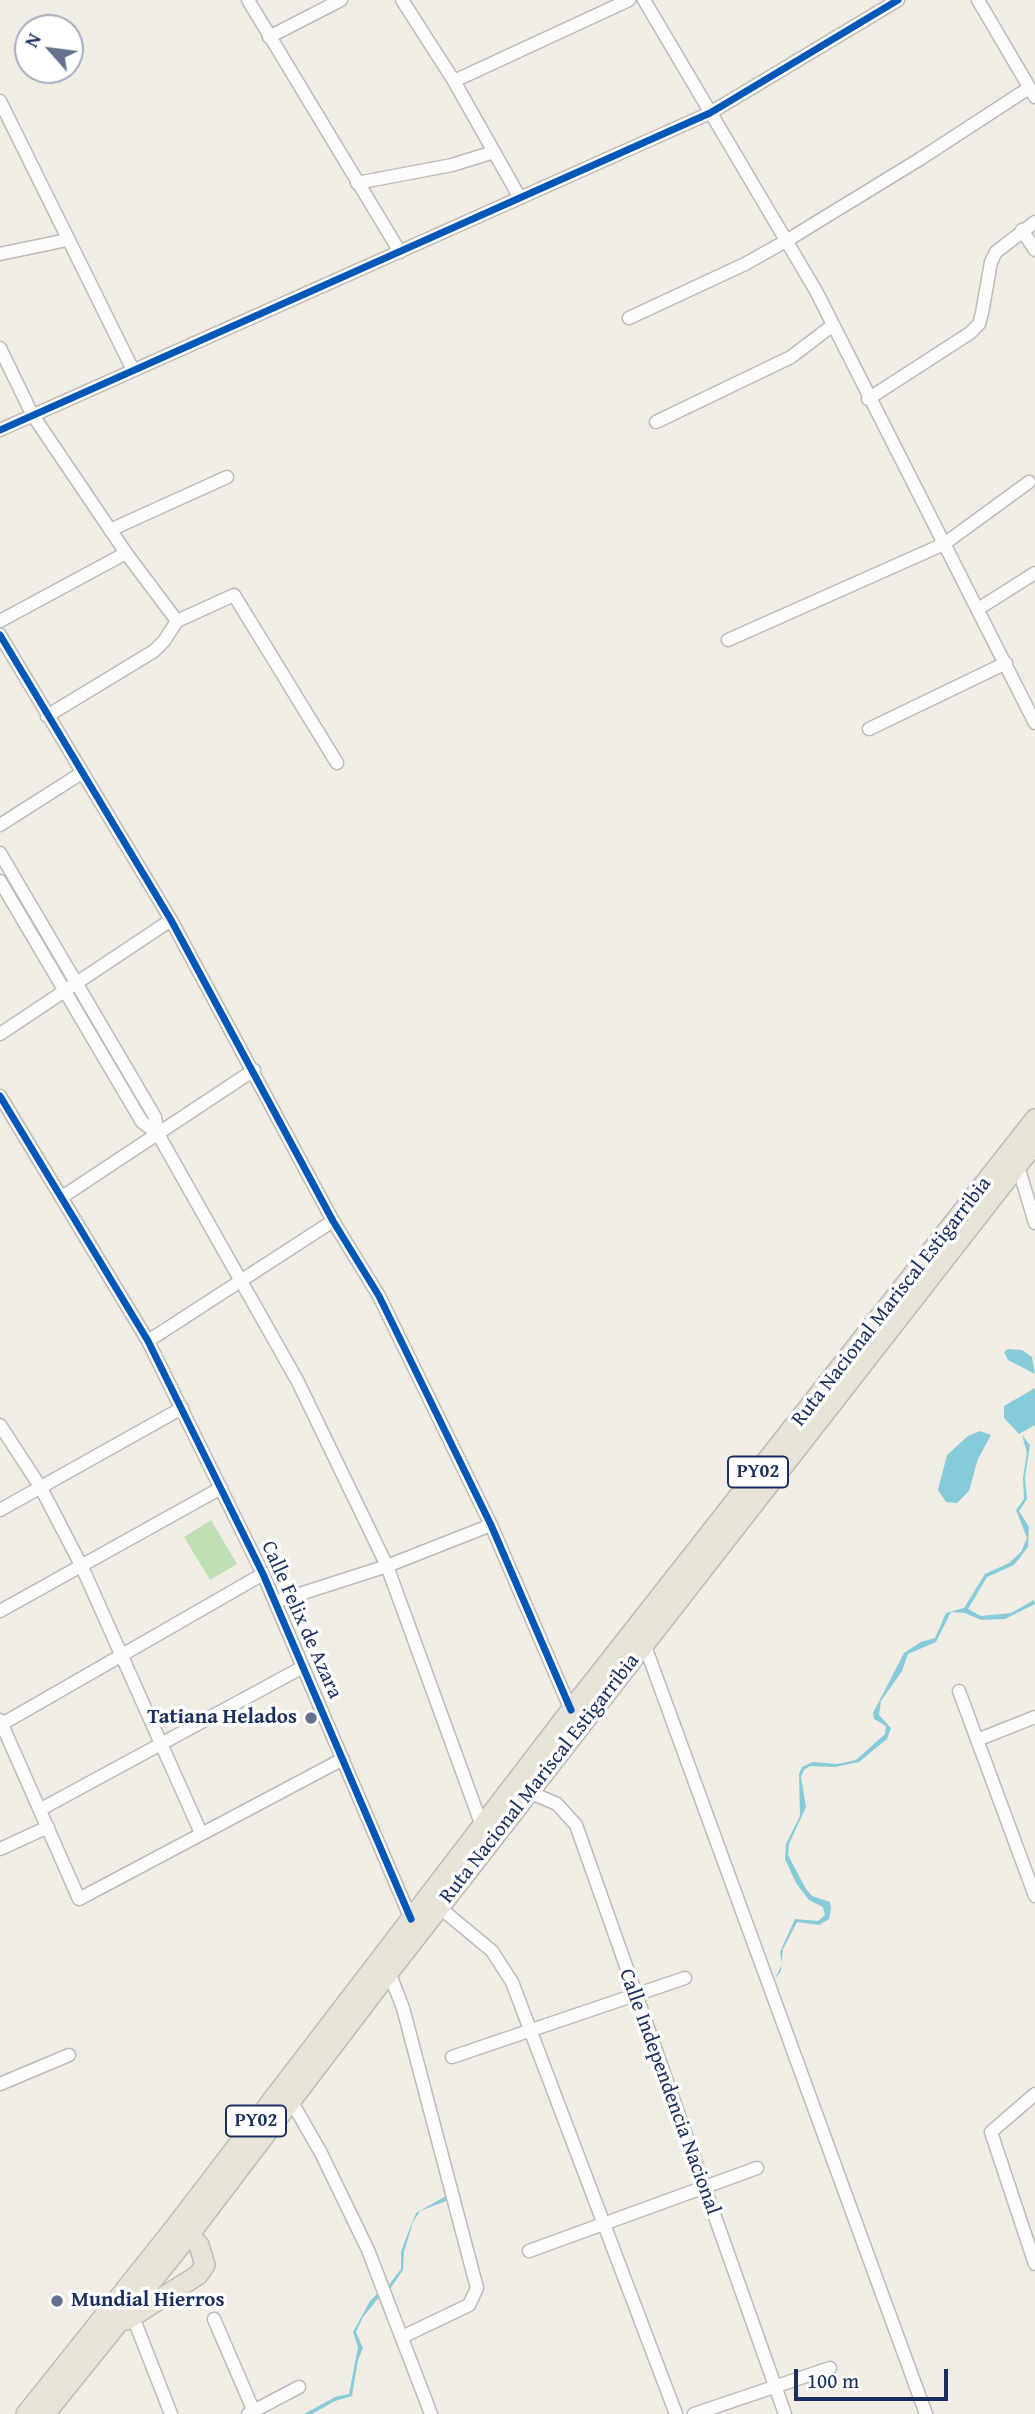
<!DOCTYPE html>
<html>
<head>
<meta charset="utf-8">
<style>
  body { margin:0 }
  #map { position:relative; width:1035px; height:2414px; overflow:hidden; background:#f1ede4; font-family:"Gentium Book Plus",serif }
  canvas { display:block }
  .north { position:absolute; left:14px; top:14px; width:70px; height:70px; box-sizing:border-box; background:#fff; border:2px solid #a4acbf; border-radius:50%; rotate:298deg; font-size:19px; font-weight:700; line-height:28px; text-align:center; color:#1b2f5e }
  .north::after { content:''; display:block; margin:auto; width:24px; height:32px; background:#66728d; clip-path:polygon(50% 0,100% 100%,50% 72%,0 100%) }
  .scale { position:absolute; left:794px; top:2369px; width:154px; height:32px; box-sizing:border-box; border:4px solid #1b2f5e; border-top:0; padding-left:9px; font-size:21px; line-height:24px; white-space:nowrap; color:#1b2f5e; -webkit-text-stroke:5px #fff; paint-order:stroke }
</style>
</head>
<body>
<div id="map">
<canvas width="1035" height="2414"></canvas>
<div class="north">N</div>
<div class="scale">100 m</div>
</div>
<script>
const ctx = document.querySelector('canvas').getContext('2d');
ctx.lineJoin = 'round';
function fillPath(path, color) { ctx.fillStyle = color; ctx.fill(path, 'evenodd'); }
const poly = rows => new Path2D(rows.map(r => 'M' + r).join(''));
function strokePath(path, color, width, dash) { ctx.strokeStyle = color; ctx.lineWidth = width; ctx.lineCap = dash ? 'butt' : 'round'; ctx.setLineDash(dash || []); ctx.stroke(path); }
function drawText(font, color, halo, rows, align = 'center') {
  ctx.font = font + ' "Gentium Book Plus",serif'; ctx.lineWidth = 7; ctx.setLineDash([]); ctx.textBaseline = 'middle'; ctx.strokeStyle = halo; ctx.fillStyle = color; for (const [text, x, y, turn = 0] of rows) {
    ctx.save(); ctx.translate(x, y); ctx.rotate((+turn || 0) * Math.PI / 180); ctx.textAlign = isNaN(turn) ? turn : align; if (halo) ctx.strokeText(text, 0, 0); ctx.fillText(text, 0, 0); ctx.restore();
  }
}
fillPath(poly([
  [211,1520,237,1564,210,1580,184,1537]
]), '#bee0b4');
fillPath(poly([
  [1008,1349,1022,1350,1032,1357,1035,1374,1008,1360,1004,1352],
  [1035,1388,1035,1425,1019,1434,1004,1418,1004,1406],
  [980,1431,991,1435,978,1459,969,1491,957,1503,946,1502,938,1490,947,1455,968,1436],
  [1022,1435,1030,1445,1025,1478,1027,1499,1019,1511,1029,1527,1028,1547,1014,1565,987,1577,968,1609,981,1616,1011,1613,1034,1600,1035,1604,1005,1619,981,1620,965,1613,951,1612,936,1642,908,1654,902,1671,881,1701,879,1715,891,1728,887,1739,859,1762,835,1767,810,1766,804,1770,801,1777,806,1807,789,1844,788,1855,806,1889,812,1896,830,1902,831,1909,829,1919,819,1925,797,1922,783,1949,781,1971,775,1979,782,1964,780,1952,795,1919,818,1921,825,1915,823,1907,809,1900,796,1883,785,1859,786,1844,800,1816,799,1774,802,1767,813,1762,837,1764,856,1760,885,1734,886,1726,874,1719,873,1713,904,1653,921,1642,935,1638,946,1613,964,1608,985,1574,1009,1563,1021,1552,1027,1538,1016,1510,1024,1499,1023,1478,1027,1453],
  [446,2196,446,2201,420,2211,413,2222,404,2252,403,2270,390,2289,388,2286,401,2269,401,2251,416,2213],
  [379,2292,381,2295,363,2317,356,2332,363,2348,358,2360,352,2396,335,2401,312,2414,304,2414,335,2397,349,2394,358,2347,353,2332,370,2301]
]), '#86cbda');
const minor = poly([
  [248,0,400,252],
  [402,0,454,81,520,198],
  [644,0,816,291,1035,723],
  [978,0,1035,97],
  [269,37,341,0],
  [454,81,629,0],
  [0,101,133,370],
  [357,183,452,165,494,152],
  [1022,230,1035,250],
  [0,254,67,240],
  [629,318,745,264,786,241,920,159,1029,88],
  [0,348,32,414,126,553,177,621],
  [868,399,970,333,979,324,982,313,991,262,996,252,1035,222],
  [656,422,791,357,833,325],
  [0,430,710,113,898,0],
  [110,530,227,477],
  [978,609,1035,573],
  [0,621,126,553],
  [0,635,171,920,333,1221,379,1296,491,1525,571,1710],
  [728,640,944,544,1029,482],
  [47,716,154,651,164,641,177,621,234,595,337,763],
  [869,729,1006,663],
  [0,825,80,774],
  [0,853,155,1117,158,1134,142,1122,0,881],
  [0,1034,171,920],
  [0,1096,148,1341,263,1574,411,1919],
  [158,1134,298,1382,387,1566,482,1826],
  [1018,1166,1035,1223],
  [62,1197,254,1070],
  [148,1341,333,1221],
  [0,1425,41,1488,82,1567,201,1833],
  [0,1510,182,1408],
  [275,1602,387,1566,491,1525],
  [0,1611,221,1488],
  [645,1646,926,2414],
  [959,1691,1035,1896],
  [0,1720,79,1899,343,1759],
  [2,1724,263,1574],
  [977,1740,1035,1717],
  [529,1792,557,1804,576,1825,785,2414],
  [41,1809,303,1667],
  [0,1849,48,1827],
  [439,1907,492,1951,512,1982,676,2414],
  [389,1972,403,2008,477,2288,469,2305,402,2337],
  [452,2057,685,1978],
  [0,2084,69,2055],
  [1035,2094,991,2132,1035,2264],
  [290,2099,321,2153,368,2250,431,2414],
  [529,2251,757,2168],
  [133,2317,171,2414],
  [214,2319,255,2414],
  [248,2414,299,2387],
  [694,2414,830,2368]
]);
const highway = poly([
  [127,2320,198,2275,205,2265,199,2245,189,2235,176,2232],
  [26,2414,172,2231,571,1710,1035,1119],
  [45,2414,189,2235,389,1972,1035,1143]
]);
strokePath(minor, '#bbbbba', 15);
strokePath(highway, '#bbbbba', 22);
strokePath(minor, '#fdfcfb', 12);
strokePath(highway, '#e8e3d7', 19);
strokePath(poly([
  [0,430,710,113,898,0],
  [0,635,171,920,333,1221,379,1296,491,1525,571,1710],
  [0,1096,148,1341,263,1574,411,1919]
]), '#0057b8', 7);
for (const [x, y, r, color] of [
  [311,1718,7,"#66728d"],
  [57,2301,7,"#66728d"]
]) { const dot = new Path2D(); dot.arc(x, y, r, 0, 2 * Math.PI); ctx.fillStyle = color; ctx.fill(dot); strokePath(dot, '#fff', 2.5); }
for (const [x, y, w] of [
  [758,1472,60],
  [256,2121,60]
]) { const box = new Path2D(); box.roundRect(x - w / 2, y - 15.5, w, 31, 5); ctx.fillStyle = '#fff'; ctx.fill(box); strokePath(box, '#1b2f5e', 2); }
drawText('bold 19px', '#1b2f5e', null, [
  ["PY02",758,1472],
  ["PY02",256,2121]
]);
drawText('21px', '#1b2f5e', '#fff', [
  ["Ruta Nacional Mariscal Estigarribia",892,1302,-52],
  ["Calle Felix de Azara",301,1620,66],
  ["Ruta Nacional Mariscal Estigarribia",540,1779,-52],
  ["Calle Independencia Nacional",669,2092,70]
]);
drawText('bold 21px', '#1b2f5e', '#fff', [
  ["Tatiana Helados",297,1718],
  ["Mundial Hierros",71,2301,"left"]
], 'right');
</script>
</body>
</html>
